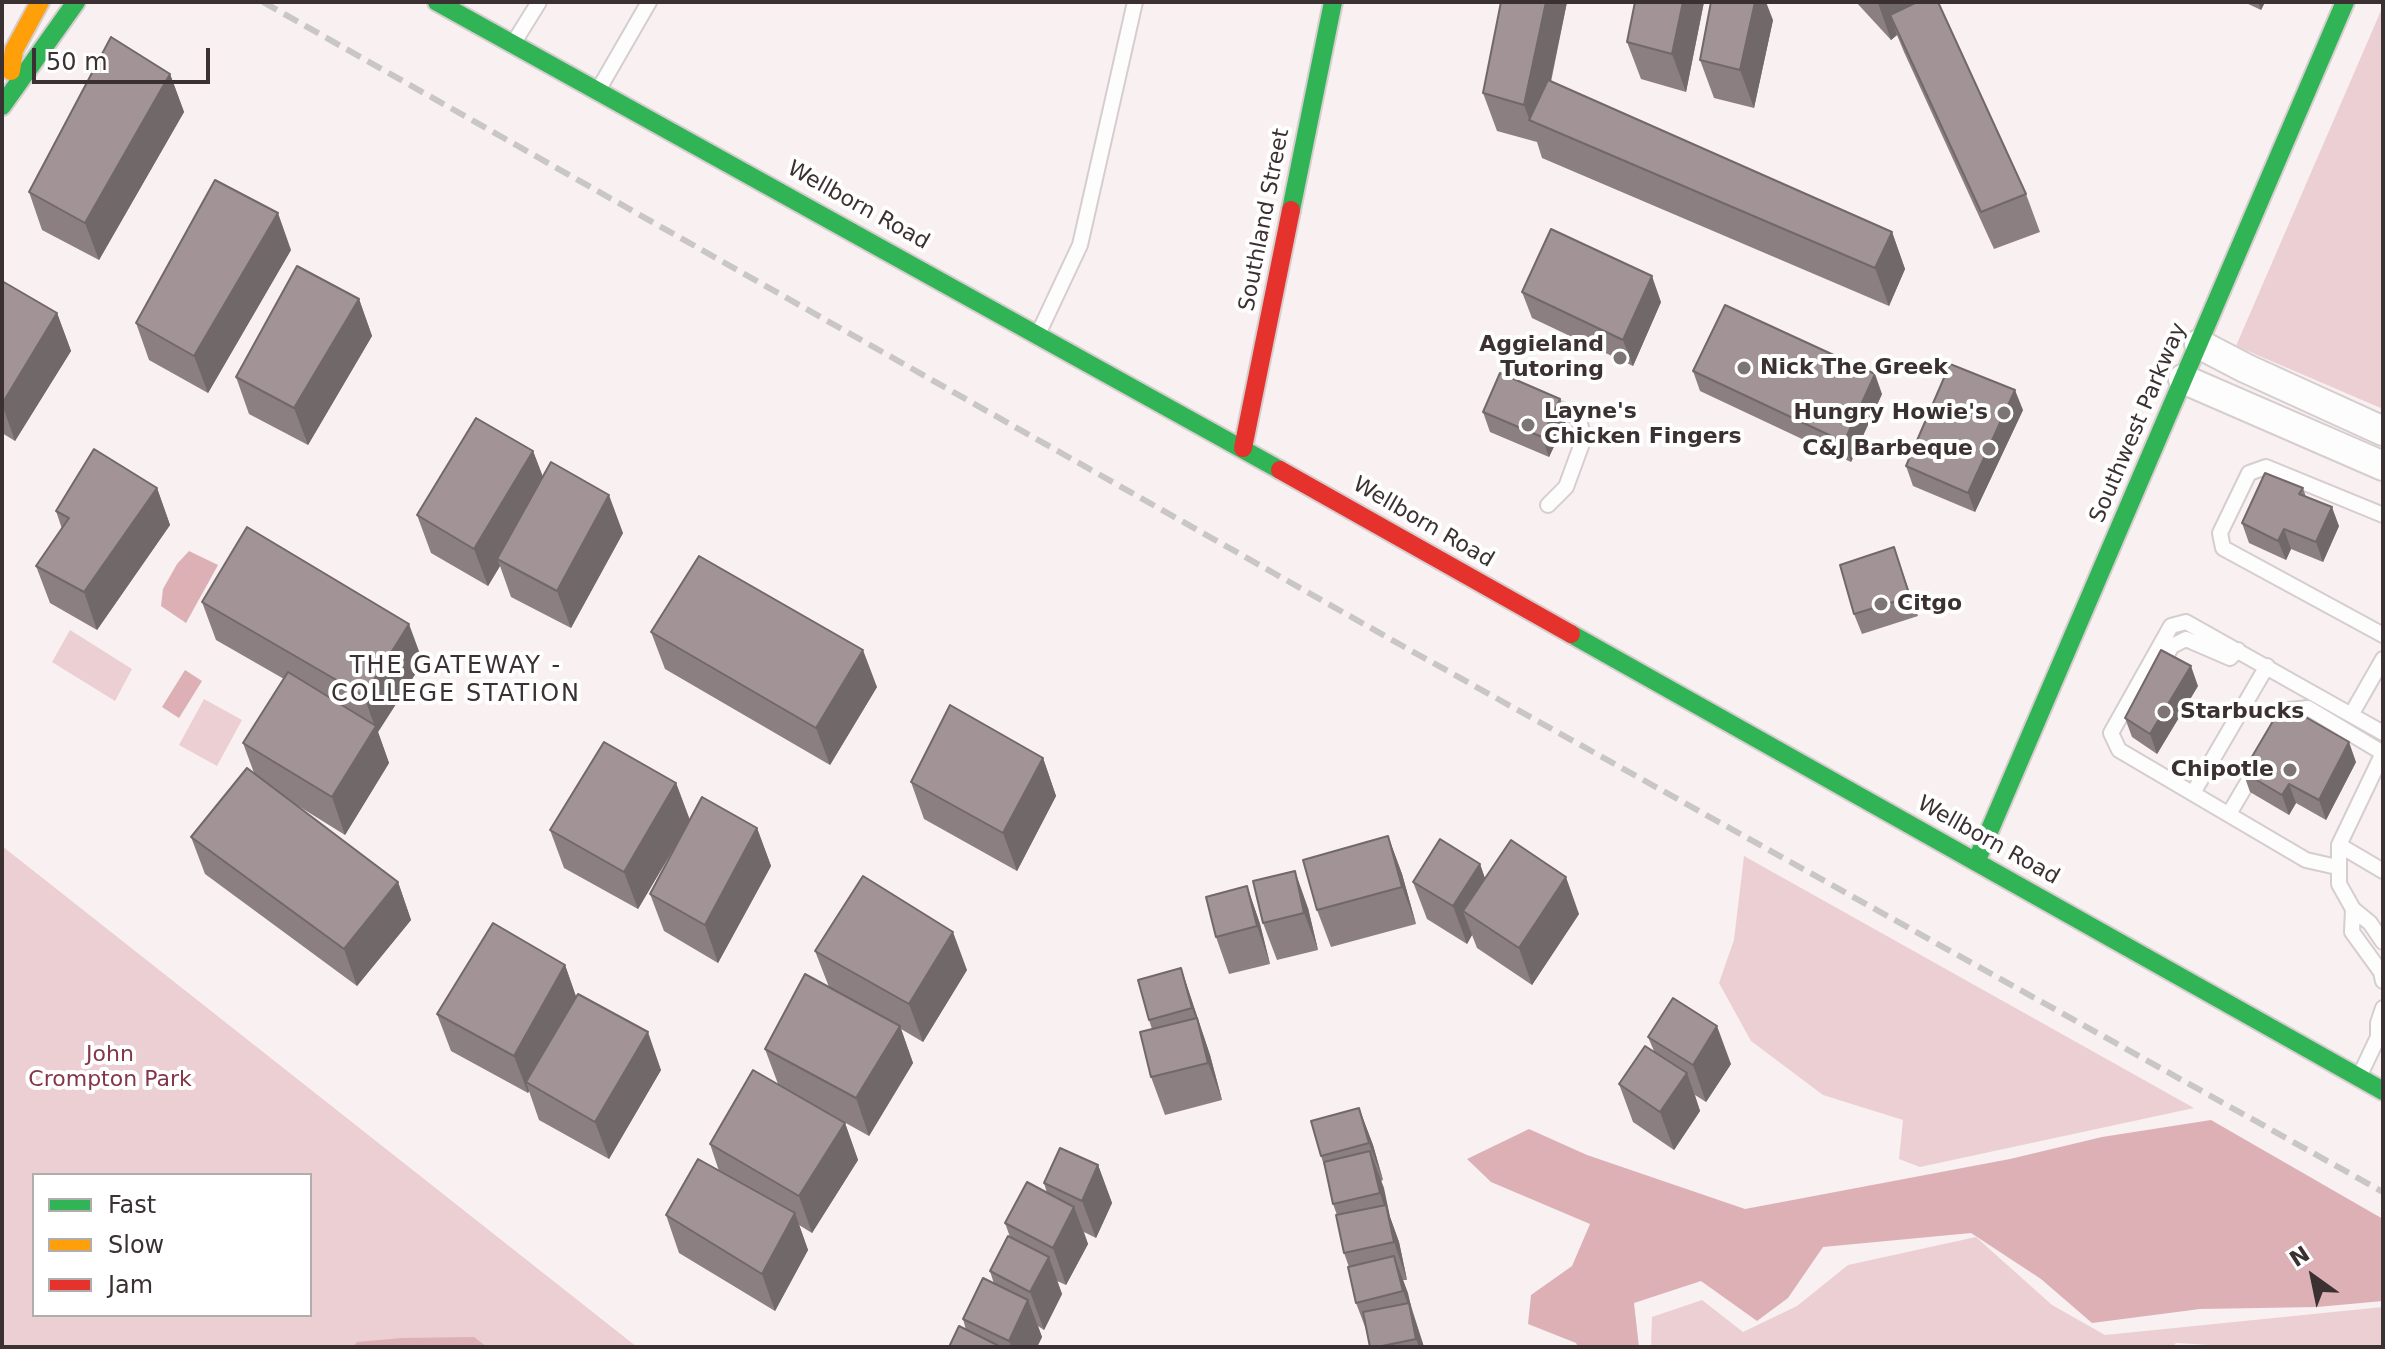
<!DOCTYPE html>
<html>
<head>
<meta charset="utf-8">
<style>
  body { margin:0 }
  #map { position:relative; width:2385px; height:1349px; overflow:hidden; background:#f8f0f1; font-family:"DejaVu Sans",sans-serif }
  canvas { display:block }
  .frame { position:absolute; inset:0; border:4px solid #3b3132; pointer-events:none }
  .legend { position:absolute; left:32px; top:1173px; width:280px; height:144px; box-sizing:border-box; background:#fff; border:2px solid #b1adad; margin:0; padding:10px 14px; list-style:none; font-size:24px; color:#3b3132 }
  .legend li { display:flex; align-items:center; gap:16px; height:40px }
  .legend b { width:40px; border:2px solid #b1adad }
  .north { position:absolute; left:2273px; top:1237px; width:80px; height:80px; -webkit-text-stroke:6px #fff; paint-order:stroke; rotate:327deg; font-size:22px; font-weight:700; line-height:32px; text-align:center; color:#3b3132 }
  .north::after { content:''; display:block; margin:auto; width:28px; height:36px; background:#3b3132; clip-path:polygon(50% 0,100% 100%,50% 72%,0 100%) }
  .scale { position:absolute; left:32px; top:48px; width:178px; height:36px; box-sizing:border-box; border:4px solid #3b3132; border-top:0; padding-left:10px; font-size:24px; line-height:28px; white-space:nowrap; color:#3b3132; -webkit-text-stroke:6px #fff; paint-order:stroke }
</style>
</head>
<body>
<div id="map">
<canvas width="2385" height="1349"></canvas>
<div class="frame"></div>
<ul class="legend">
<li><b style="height:10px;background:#30b455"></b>Fast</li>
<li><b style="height:10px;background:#ff9f0a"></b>Slow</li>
<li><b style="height:10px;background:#e5322d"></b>Jam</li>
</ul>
<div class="north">N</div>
<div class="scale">50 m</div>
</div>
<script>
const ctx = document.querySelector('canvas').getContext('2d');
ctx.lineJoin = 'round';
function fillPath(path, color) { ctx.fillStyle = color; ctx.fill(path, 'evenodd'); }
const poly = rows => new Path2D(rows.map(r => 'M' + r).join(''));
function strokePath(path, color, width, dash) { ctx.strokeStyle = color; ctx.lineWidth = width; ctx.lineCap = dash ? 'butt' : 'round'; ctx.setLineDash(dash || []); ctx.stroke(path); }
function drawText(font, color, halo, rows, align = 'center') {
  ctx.font = font + ' "DejaVu Sans",sans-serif'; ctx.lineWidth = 8; ctx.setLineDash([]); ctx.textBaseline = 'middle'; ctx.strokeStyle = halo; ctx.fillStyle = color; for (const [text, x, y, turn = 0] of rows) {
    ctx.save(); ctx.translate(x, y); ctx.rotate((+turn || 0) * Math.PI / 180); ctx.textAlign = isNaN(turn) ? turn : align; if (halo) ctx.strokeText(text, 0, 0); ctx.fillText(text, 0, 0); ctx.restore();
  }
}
fillPath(poly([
  [2383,6,2383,409,2236,346],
  [70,630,132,669,115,701,52,662],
  [204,699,242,720,217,766,179,745],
  [2,846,637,1347,2,1347],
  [34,1175,310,1175,310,1315,34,1315],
  [1744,856,2194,1108,1920,1167,1899,1159,1903,1120,1823,1095,1751,1041,1719,983,1734,940],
  [1976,1237,2052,1305,2105,1335,2383,1307,2383,1347,2244,1347,2176,1343,2172,1347,1651,1347,1652,1317,1702,1300,1743,1332,1797,1306,1848,1265]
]), '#eccfd3');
fillPath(poly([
  [189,551,218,565,186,623,161,606,163,589,177,564],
  [185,670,202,681,179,718,162,707],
  [2211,1120,2383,1219,2383,1301,2317,1307,2200,1309,2092,1323,2041,1279,1971,1233,1823,1247,1788,1298,1757,1321,1701,1281,1634,1303,1639,1347,1578,1347,1576,1343,1528,1324,1531,1295,1572,1266,1590,1224,1491,1182,1467,1159,1529,1129,1587,1155,1745,1209,2010,1159,2102,1137],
  [474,1337,487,1347,353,1347,357,1342,401,1338]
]), '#ddb0b6');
const lane = poly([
  [516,39,539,2],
  [600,87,649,2],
  [1040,330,1080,245,1135,2],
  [1548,404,1578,417,1584,438,1566,487,1548,505],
  [2383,515,2266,467,2249,473,2220,533,2223,548,2383,635],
  [2159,668,2172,646,2186,639,2230,658,2238,650],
  [2351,715,2383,659],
  [2283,722,2290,710,2308,708,2383,753],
  [2193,793,2267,666],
  [2229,814,2256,768],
  [2339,845,2383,871],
  [2337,867,2306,860,2119,750,2111,733,2171,626,2186,622,2383,733],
  [2353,909,2339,884,2339,845,2383,753],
  [2383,942,2370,923,2353,909,2352,932,2381,972,2383,981],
  [2360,1075,2378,1037,2378,1023,2383,1008]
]);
const street = poly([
  [2199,344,2245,368,2383,431],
  [2183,379,2383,466]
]);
const fast = poly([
  [437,2,1280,470],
  [2,106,76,2],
  [1291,210,1333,2],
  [1571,634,2383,1091],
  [1976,862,2345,2]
]);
const slow = poly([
  [11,71,14,50,40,2]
]);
const jam = poly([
  [1243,448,1291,210],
  [1280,470,1571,634]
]);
strokePath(lane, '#d6cdce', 18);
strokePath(street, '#d6cdce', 32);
strokePath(fast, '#d6cdce', 22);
strokePath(slow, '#d6cdce', 22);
strokePath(jam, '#d6cdce', 22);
strokePath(lane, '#fefdfd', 14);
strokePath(street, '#fefdfd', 28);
strokePath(fast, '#30b455', 18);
strokePath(slow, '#ff9f0a', 18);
strokePath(jam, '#e5322d', 18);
strokePath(poly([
  [263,2,1401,645,2383,1192]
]), '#c9c6c6', 6, [16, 8]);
fillPath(poly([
  [1501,2,1567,2,1551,82,1892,232,1905,269,1889,306,1542,158,1537,142,1497,131,1483,93],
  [1635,2,1704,2,1686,92,1641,79,1627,42],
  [1856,2,1938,2,2026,194,2040,232,1994,249,1904,52,1897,35,1891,40],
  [2244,2,2265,2,2261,10],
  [1773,20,1754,108,1714,98,1700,60],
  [170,74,184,112,99,260,42,230,29,192],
  [291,250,208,393,149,360,136,323],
  [2,281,57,313,71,351,15,441,2,433],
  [1522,292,1661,302,1633,366,1532,318],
  [359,299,372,336,308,445,249,414,236,377],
  [1693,371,1882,394,1851,462,1700,391],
  [2023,410,1975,512,1913,486,1906,466],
  [1483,412,1567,419,1549,457,1490,432],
  [533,451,543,477,623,533,571,628,511,597,500,566,488,586,431,553,417,515],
  [157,488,170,525,97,630,50,603,36,566,62,529,56,511],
  [2303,488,2306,497,2339,526,2323,562,2291,549,2286,560,2249,543,2242,523],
  [1894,547,1918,616,1862,634,1854,614],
  [202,602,423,662,378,732,389,763,345,835,292,802,398,882,411,920,357,986,205,874,191,837,254,773,243,743,284,679,216,640],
  [651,632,877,687,830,765,665,669],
  [2198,686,2157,754,2132,737,2125,718],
  [1043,758,1056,796,1017,871,924,819,911,782],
  [2356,762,2326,820,2296,803,2289,815,2250,792,2243,772],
  [676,783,690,820,757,828,771,866,718,963,664,931,650,894,681,836,638,909,564,868,550,830],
  [1388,836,1402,874,1416,924,1331,947,1317,910],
  [1480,864,1485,879,1579,914,1532,985,1477,948,1472,935,1467,944,1427,919,1413,882],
  [1247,886,1260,924,1270,964,1229,974,1216,937],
  [1308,908,1318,950,1277,960,1263,923],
  [815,951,967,970,923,1042,901,1029,913,1063,869,1136,826,1112,845,1123,858,1160,812,1233,799,1225,808,1250,775,1311,679,1253,666,1215,719,1171,710,1144,778,1084,765,1049,829,987],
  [565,965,576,997,661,1070,609,1159,539,1120,529,1091,528,1093,451,1051,437,1014],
  [1181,968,1210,1055,1222,1100,1165,1115,1151,1077,1152,1029,1149,1020],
  [1648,1037,1731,1064,1706,1102,1695,1095,1700,1111,1674,1150,1633,1122,1619,1084,1654,1051],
  [1359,1108,1373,1145,1383,1180,1381,1181,1390,1217,1399,1242,1407,1280,1403,1280,1424,1347,1370,1347,1367,1332,1356,1303,1349,1267,1344,1253,1337,1215,1333,1204,1326,1172,1321,1156],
  [1098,1165,1112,1203,1096,1238,1084,1232,1088,1244,1066,1285,1057,1281,1062,1294,1044,1330,1038,1326,1042,1337,1037,1347,949,1347,966,1330,963,1319,994,1284,990,1271,1010,1237,1005,1223,1047,1193,1044,1183]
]), '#8b7f81');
fillPath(poly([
  [1546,2,1567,2,1541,126,1530,121,1524,105],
  [1683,2,1704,2,1686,92,1672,54],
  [1755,2,1766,2,1773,20,1754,108,1740,70],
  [1879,2,1924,2,1890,15,1897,35,1891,40,1878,3],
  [2258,2,2265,2,2261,10],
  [170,74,184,112,99,260,85,223],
  [278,213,291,250,208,393,194,356],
  [1892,232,1905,269,1889,306,1875,268],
  [1652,276,1661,302,1633,366,1623,340],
  [359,299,372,336,308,445,294,408],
  [57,313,71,351,15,441,2,404],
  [1875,374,1882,394,1851,462,1844,442],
  [2015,390,2023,410,1975,512,1968,493],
  [1560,399,1567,419,1549,457,1542,437],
  [533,451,547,488,497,559,500,566,488,586,474,549],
  [157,488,170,525,97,630,84,592],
  [609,495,623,533,571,628,557,591],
  [2332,507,2339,526,2323,562,2316,542],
  [2284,529,2291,549,2286,560,2278,541],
  [409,624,423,662,378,732,389,763,345,835,332,797,375,727,364,696],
  [863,650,877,687,830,765,816,728],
  [2191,666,2198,686,2157,754,2150,734],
  [2349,742,2356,762,2326,820,2319,800],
  [1043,758,1056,796,1017,871,1003,833],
  [676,783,690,821,638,909,624,872],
  [2289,784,2296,803,2289,815,2282,795],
  [757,828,771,866,718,963,705,925],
  [1388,836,1402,874,1416,924,1402,887],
  [1480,864,1493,901,1463,911,1472,935,1467,944,1453,906],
  [1295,871,1308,908,1318,950,1304,913],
  [1566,877,1579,914,1532,985,1519,948],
  [398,882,411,920,357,986,344,949],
  [1247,886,1260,924,1270,964,1257,926],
  [953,932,967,970,923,1042,909,1004],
  [565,965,578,1002,526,1082,529,1091,528,1093,514,1056],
  [1181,968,1210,1055,1222,1100,1208,1063,1200,1031,1192,1008],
  [900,1026,913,1063,869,1136,856,1098],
  [1717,1026,1731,1064,1706,1102,1693,1065],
  [648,1032,661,1070,609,1159,595,1122],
  [1687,1073,1700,1111,1674,1150,1660,1112],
  [1359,1108,1373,1145,1383,1180,1369,1143],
  [845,1123,858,1160,812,1233,799,1196],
  [1370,1151,1384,1188,1390,1217,1399,1242,1407,1280,1394,1242,1388,1217,1380,1193],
  [1098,1165,1112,1203,1096,1238,1082,1201],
  [1074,1207,1088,1244,1066,1285,1053,1248],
  [795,1213,808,1250,775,1311,762,1274],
  [1394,1256,1408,1293,1412,1311,1424,1347,1419,1347,1416,1339,1412,1315,1403,1291],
  [1049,1257,1062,1294,1044,1330,1030,1292],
  [1028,1300,1042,1337,1037,1347,1011,1347,1009,1341]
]), '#716869');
const building = poly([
  [1501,2,1546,2,1524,105,1483,93,1501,2],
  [1635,2,1683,2,1672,54,1627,42,1635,2],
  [1711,2,1755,2,1740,70,1700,60,1711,2],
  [1917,2,1938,2,2026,194,1981,212,1890,15,1917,2],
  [111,37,170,74,85,223,29,192,111,37],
  [1548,80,1892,232,1875,268,1529,120,1548,80],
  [215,180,278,213,194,356,136,323,215,180],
  [1551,229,1652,276,1623,340,1522,292,1551,229],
  [297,266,359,299,294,408,236,377,297,266],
  [2,281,57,313,2,404,2,281],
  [1725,305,1875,374,1844,442,1693,371,1725,305],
  [1950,364,2015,390,1968,493,1906,466,1950,364],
  [1500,373,1560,399,1542,437,1483,412,1500,373],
  [476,418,533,451,474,549,417,515,476,418],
  [94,449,157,488,84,592,36,566,69,518,56,511,94,449],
  [551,462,609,495,557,591,497,559,551,462],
  [2265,473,2303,488,2299,494,2332,507,2316,542,2284,529,2278,541,2242,523,2265,473],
  [247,527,409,624,364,696,202,602,247,527],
  [1894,547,1910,597,1854,614,1840,565,1894,547],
  [699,556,863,650,816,728,651,632,699,556],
  [2161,650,2191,666,2150,734,2125,718,2161,650],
  [288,672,376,726,332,797,243,743,288,672],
  [2283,704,2349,742,2319,800,2289,784,2282,795,2243,772,2283,704],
  [950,705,1043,758,1003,833,911,782,950,705],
  [604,742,676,783,624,872,550,830,604,742],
  [247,768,398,882,344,949,191,837,247,768],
  [702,797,757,828,705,925,650,894,702,797],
  [1388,836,1402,887,1317,910,1303,860,1388,836],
  [1440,839,1480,864,1453,906,1413,882,1440,839],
  [1511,840,1566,877,1519,948,1463,911,1511,840],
  [1295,871,1304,913,1263,923,1253,881,1295,871],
  [863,876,953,932,909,1004,815,951,863,876],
  [1247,886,1257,926,1216,937,1206,897,1247,886],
  [493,923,565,965,514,1056,437,1014,493,923],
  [1181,968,1192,1008,1149,1020,1138,980,1181,968],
  [805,974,900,1026,856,1098,765,1049,805,974],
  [578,994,648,1032,595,1122,526,1082,578,994],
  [1673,998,1717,1026,1693,1065,1648,1037,1673,998],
  [1197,1018,1208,1063,1151,1077,1140,1032,1197,1018],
  [1645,1046,1687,1073,1660,1112,1619,1084,1645,1046],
  [753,1070,845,1123,799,1196,710,1144,753,1070],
  [1359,1108,1369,1143,1321,1156,1311,1121,1359,1108],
  [1060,1148,1098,1165,1082,1201,1044,1183,1060,1148],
  [1370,1151,1380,1193,1333,1204,1324,1162,1370,1151],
  [698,1159,795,1213,762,1274,666,1215,698,1159],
  [1027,1182,1074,1207,1053,1248,1005,1223,1027,1182],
  [1386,1205,1394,1242,1344,1253,1336,1215,1386,1205],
  [1008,1236,1049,1257,1030,1292,990,1271,1008,1236],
  [1394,1256,1403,1291,1356,1303,1348,1267,1394,1256],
  [983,1278,1028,1300,1009,1341,963,1319,983,1278],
  [1409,1303,1416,1339,1377,1347,1370,1347,1363,1312,1409,1303],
  [959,1326,1001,1347,949,1347,959,1326]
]);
fillPath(building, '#a29496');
strokePath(building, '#716869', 2);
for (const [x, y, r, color] of [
  [1620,358,8,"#7d7475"],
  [1744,368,8,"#7d7475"],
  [2004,413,8,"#7d7475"],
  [1528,425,8,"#7d7475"],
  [1989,449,8,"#7d7475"],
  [1881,604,8,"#7d7475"],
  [2164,712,8,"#7d7475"],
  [2290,770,8,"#7d7475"]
]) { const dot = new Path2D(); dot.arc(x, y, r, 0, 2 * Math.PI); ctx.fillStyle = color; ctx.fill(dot); strokePath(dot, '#fff', 3); }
drawText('22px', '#3b3132', '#fff', [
  ["Wellborn Road",858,206,29],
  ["Southland Street",1265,220,-79],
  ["Southwest Parkway",2139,423,-67],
  ["Wellborn Road",1423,523,30],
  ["Wellborn Road",1988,841,29]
]);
drawText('bold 22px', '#3b3132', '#fff', [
  ["Aggieland",1604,345],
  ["Tutoring",1604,370],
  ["Nick The Greek",1760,368,"left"],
  ["Layne's",1544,412,"left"],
  ["Chicken Fingers",1544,437,"left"],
  ["Hungry Howie's",1988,413],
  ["C&J Barbeque",1973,449],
  ["Citgo",1897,604,"left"],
  ["Starbucks",2180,712,"left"],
  ["Chipotle",2274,770]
], 'right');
drawText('22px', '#833747', '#fff', [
  ["John",110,1055],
  ["Crompton Park",110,1080]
]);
ctx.letterSpacing = '2px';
drawText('24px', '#3b3132', '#fff', [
  ["THE GATEWAY -",456,667],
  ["COLLEGE STATION",456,695]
]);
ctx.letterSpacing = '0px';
</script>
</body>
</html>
